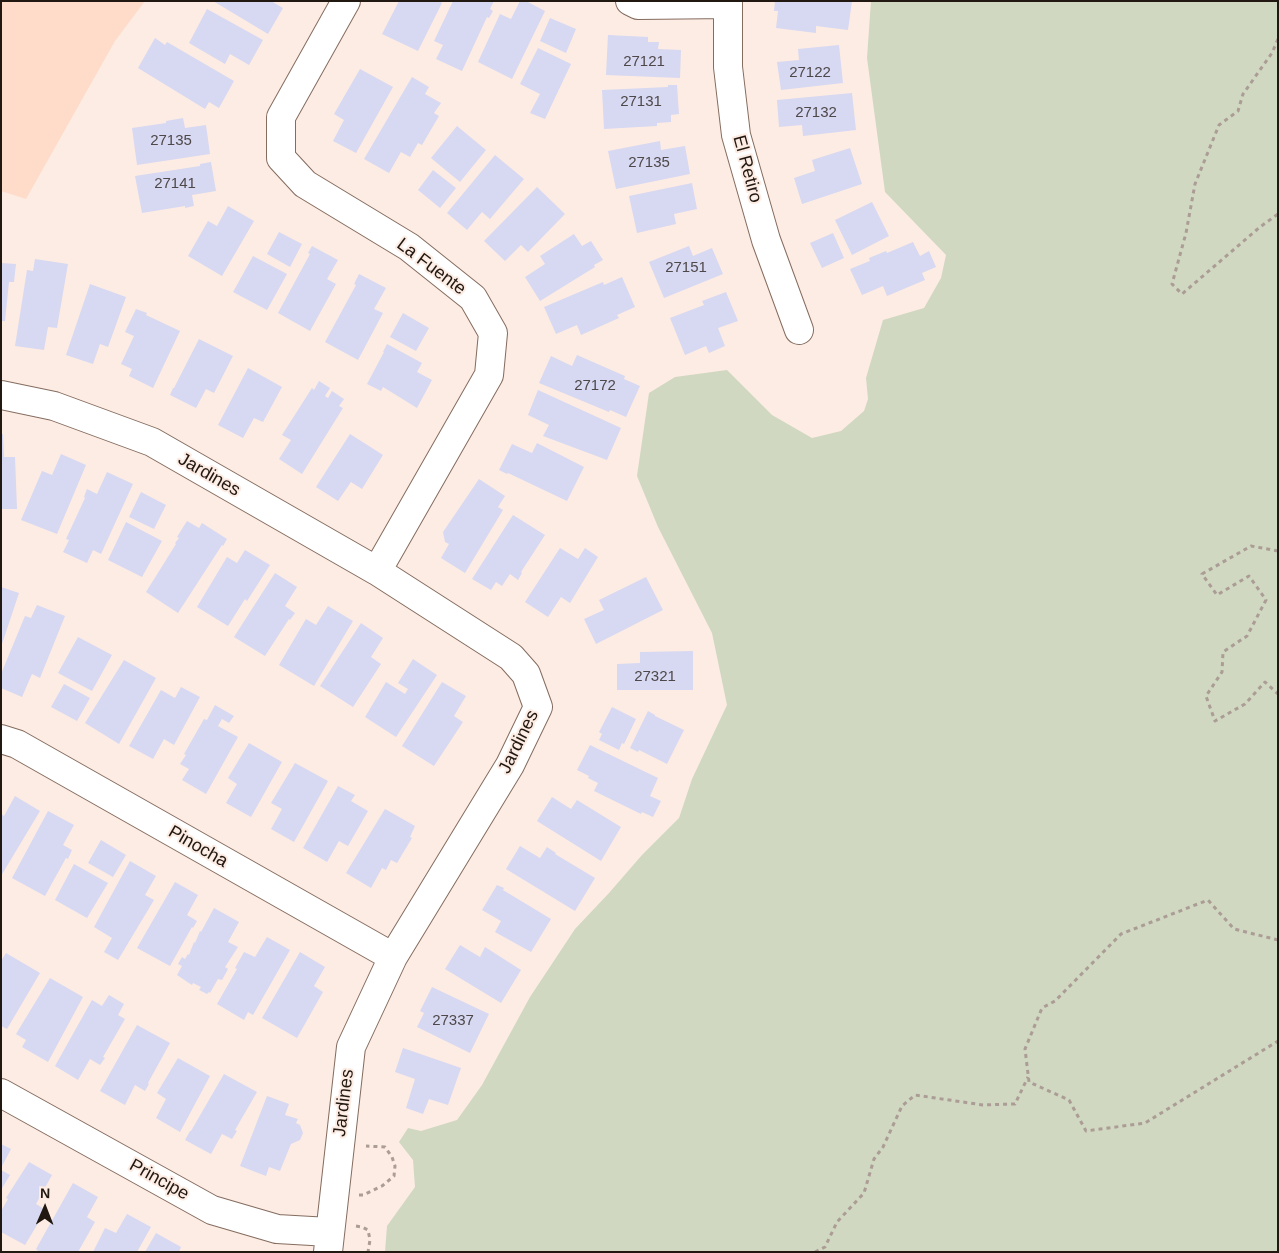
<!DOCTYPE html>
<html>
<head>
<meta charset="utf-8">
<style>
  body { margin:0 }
  #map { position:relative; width:1279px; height:1253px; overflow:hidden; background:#fdece3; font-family:Helvetica,sans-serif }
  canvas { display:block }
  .frame { position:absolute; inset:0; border:2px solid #211812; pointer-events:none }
  .north { position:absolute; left:20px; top:1183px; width:50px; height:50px; -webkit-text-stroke:4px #fdece3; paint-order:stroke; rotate:1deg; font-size:14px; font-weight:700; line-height:20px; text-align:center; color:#211812 }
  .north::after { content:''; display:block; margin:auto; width:18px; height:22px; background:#211812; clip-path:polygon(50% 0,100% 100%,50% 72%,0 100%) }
</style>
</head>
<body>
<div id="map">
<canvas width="1279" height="1253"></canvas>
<div class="frame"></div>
<div class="north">N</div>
</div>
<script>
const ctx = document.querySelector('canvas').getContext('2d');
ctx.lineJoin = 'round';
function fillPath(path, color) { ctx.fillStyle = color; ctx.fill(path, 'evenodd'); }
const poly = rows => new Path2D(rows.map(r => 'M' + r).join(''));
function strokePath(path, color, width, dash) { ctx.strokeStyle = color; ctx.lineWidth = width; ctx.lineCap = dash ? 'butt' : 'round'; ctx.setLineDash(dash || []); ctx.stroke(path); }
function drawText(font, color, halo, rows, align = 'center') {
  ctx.font = font + ' Helvetica,sans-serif'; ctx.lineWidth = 4; ctx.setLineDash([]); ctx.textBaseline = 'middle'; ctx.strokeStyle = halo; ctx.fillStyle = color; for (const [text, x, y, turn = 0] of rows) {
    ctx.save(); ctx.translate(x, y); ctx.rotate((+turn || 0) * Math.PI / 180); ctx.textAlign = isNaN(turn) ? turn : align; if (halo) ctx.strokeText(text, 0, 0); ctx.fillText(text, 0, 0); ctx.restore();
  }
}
fillPath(poly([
  [1,1,145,1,115,41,26,199,1,191]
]), '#fedcc9');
fillPath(poly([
  [871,1,1278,1,1278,1252,385,1252,387,1226,415,1187,413,1160,399,1142,408,1128,421,1131,457,1120,482,1085,530,997,575,929,609,893,642,855,679,818,692,779,727,705,712,633,658,527,637,476,649,393,675,377,727,370,772,415,812,438,841,431,864,411,868,399,866,378,883,320,924,308,941,278,946,255,885,192,867,58]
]), '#d0d8c1');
fillPath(poly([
  [213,1,271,1,283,8,268,34],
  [399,1,439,1,442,3,418,51,382,34],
  [453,1,494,1,490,9,493,11,489,18,487,17,462,71,436,59,443,45,434,41],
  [520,1,526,1,545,11,512,79,478,62,500,14,511,19],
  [775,1,852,1,848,30,816,26,816,33,776,28,778,11,774,11],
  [207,9,263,40,249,65,230,54,225,64,189,43],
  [550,18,576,29,566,53,540,41],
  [608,35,648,37,648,42,659,42,658,49,681,50,680,78,606,75],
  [155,38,165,45,167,42,234,81,219,108,209,102,205,109,138,68],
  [839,45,843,83,781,90,777,62,799,60,798,49],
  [538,48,571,64,545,119,530,113,540,94,520,84],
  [360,69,393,87,356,153,333,141,344,120,334,114],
  [412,77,429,87,425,94,441,103,434,113,439,116,422,145,418,143,410,157,401,152,389,173,364,159],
  [668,85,677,85,679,114,671,115,671,122,657,123,657,126,604,129,602,90,668,87],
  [852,93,856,130,803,136,802,125,779,127,777,100],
  [183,118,185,128,206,125,210,154,137,165,132,128,166,123,166,121],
  [457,126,486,150,460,182,431,158],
  [660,141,661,150,685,146,690,174,616,189,608,151],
  [850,148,862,184,802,204,794,178,815,171,812,160],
  [495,155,524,179,490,219,482,212,467,230,447,213],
  [211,162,216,191,192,195,194,206,185,208,185,206,142,213,135,176,200,166,200,164],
  [433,170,456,188,440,208,418,190],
  [692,183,697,209,674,214,676,224,637,233,629,196],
  [537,187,565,214,528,252,521,245,505,261,484,241],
  [872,202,889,236,852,255,835,220],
  [228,206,254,221,222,276,188,256,208,221,217,226],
  [279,232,302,244,290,267,267,254],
  [833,233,844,258,822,268,810,243],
  [574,234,582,246,591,241,603,260,594,265,595,267,540,301,525,277,545,264,540,256],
  [913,242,920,256,929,251,936,267,922,273,925,280,887,296,883,286,862,295,850,269,870,261,869,258,886,251,887,253],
  [312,246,338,260,327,279,336,284,310,331,278,313,310,254,308,253],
  [689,246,693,256,712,248,723,274,664,298,649,262],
  [253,256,287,274,267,310,233,292],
  [35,259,68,264,57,328,48,327,44,350,15,346,27,270,33,271],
  [1,263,16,264,14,282,9,282,5,321,1,321],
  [359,274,386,288,374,309,383,313,358,360,325,342,356,285,354,284],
  [622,277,635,307,617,315,619,318,581,335,577,325,556,334,544,307,603,282,604,285],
  [90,284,126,297,108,347,100,344,93,364,66,355],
  [726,292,738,321,718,328,725,346,709,353,706,346,685,355,670,318,704,305,702,301],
  [136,309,147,313,146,315,180,331,153,388,129,376,132,369,121,364,134,336,125,332],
  [403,313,429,328,416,351,390,337],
  [199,339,233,356,214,393,206,389,196,408,170,395,173,388,174,388],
  [387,344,422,363,417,372,432,380,417,408,383,387,381,391,367,384,384,352,383,352],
  [577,355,625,376,624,379,640,386,626,417,610,410,609,412,539,383,551,356,572,366],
  [248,368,282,387,263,422,254,418,243,438,218,425],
  [319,381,330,388,325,396,328,398,332,391,344,399,339,406,343,408,302,474,279,459,291,440,282,435,312,388,314,390],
  [538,390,621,428,607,460,543,436,549,425,528,415],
  [1,434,3,434,4,457,15,457,17,509,1,509],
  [350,434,383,455,362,489,351,482,338,501,316,487],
  [537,443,584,467,567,501,508,473,507,474,499,470,512,444,532,453],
  [61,454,86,465,57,534,21,520,42,471,52,475],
  [107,472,133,484,101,554,93,550,87,563,63,552,69,540,66,539,85,498,84,497,87,489,97,494],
  [479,479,505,496,498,507,503,510,465,573,441,558,449,544,445,542,443,532],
  [141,492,166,505,154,529,129,517],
  [513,515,545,535,521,572,522,573,518,580,510,574,502,586,496,582,491,590,472,579],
  [187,521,199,528,202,523,227,539,223,546,222,545,178,613,146,592,176,544,175,543,179,538,177,537],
  [126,522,162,541,142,577,108,560],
  [560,548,578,559,585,548,598,557,570,603,561,597,548,617,525,602],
  [245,550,270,565,247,601,245,599,228,626,197,607,227,557,237,563],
  [275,573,297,587,285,606,295,613,290,620,289,619,265,656,234,637],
  [646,577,663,610,596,644,584,619,604,610,599,600],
  [1,587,19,593,2,644,1,644],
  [37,605,65,616,40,678,32,674,22,697,1,688,1,674,25,616,31,618],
  [328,606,353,621,314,686,279,665,306,619,316,625],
  [361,623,383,638,371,657,381,664,353,707,320,686],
  [78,637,112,655,92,691,58,673],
  [693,651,693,690,617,690,617,664,640,663,640,652],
  [413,659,437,675,396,737,365,717,386,682,405,694,408,689,398,683],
  [124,660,156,678,119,744,85,723],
  [442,682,466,696,454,716,463,722,434,766,402,746],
  [64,684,90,698,77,721,51,707],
  [181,687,200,697,174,745,164,739,153,759,129,746,161,690,175,698],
  [215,705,234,716,229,723,222,719,218,726,238,737,206,794,182,780,189,769,180,764,186,755,184,754,204,719,207,720],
  [612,707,636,719,624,744,622,743,619,750,599,740,602,734,599,732],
  [648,711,655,715,655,716,684,730,667,764,639,750,638,752,630,748],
  [249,743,282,762,251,817,226,803,237,784,228,778],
  [590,745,658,778,650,796,661,801,653,817,642,812,641,814,594,791,598,783,588,778,589,776,577,770],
  [295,763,328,781,294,842,271,829,282,809,271,803],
  [338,786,355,795,351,801,368,811,348,846,339,841,327,862,303,848],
  [15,796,40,811,1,876,1,814,4,816],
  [552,797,571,809,577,800,621,827,601,861,537,821],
  [385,809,415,826,410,837,412,838,397,863,391,860,386,870,382,868,371,888,346,873],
  [48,811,74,825,63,845,72,850,68,859,66,858,45,896,12,878],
  [101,840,126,855,113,877,88,863],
  [520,846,540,858,547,847,556,853,555,854,595,878,575,911,506,869],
  [130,861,156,876,145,895,154,900,118,960,104,952,112,938,94,927],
  [74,864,108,883,87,918,55,900],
  [175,882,198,895,187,915,197,921,193,928,192,927,170,966,137,948],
  [497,885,504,888,503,890,551,919,531,952,495,932,501,921,482,910],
  [214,908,239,922,228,942,238,947,225,967,228,969,222,980,218,979,210,993,209,992,207,994,199,990,201,987,193,983,192,985,177,975,182,966,178,964,182,957,185,959,188,954,189,955,194,942,195,943,200,931,201,932],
  [267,937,290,950,253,1015,248,1012,244,1020,217,1004,237,969,235,968,244,952,255,957],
  [460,945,480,957,485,947,521,970,501,1003,445,969],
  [300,952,325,967,314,986,323,992,297,1038,262,1018],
  [6,953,40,973,7,1029,1,1026,1,961],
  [50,978,83,997,48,1062,22,1047,26,1040,16,1034],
  [432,987,489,1014,470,1053,417,1027,424,1013,420,1011],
  [109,995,124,1004,118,1015,125,1019,103,1057,105,1058,100,1065,90,1059,78,1080,55,1066,92,1000,102,1006],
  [137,1025,170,1043,148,1083,149,1084,145,1091,135,1085,125,1105,100,1091],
  [403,1048,461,1068,448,1105,429,1099,423,1114,406,1108,415,1079,395,1072],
  [178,1058,210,1076,180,1132,156,1118,166,1099,157,1093],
  [224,1074,257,1092,235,1130,237,1131,232,1139,222,1134,211,1154,185,1140,190,1131,191,1131],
  [267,1096,289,1104,285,1115,298,1119,296,1123,300,1125,303,1133,300,1140,291,1144,280,1171,269,1167,266,1176,240,1166],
  [1,1144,11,1149,1,1168],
  [29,1162,52,1175,36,1204,46,1210,25,1245,1,1232,1,1211,8,1199,6,1198],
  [1,1170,10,1175,1,1190],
  [73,1183,98,1197,87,1217,95,1222,78,1252,39,1252,36,1249],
  [127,1214,151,1227,137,1252,93,1252,105,1228,116,1233],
  [156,1233,181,1247,179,1252,145,1252]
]), '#d7d8f2');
const minor = poly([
  [346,1,281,117,281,158,305,184,409,247,473,298,493,333,489,375,377,571],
  [630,1,638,5,728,4],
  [728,1,728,67,736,135,766,240,799,330],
  [1,395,54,406,152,442,377,571,511,657,526,674,538,707,510,765,393,957,351,1047,328,1252],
  [1,739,17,744,393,957],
  [1,1093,212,1210,277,1229,329,1232]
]);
strokePath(minor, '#846c5f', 30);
strokePath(poly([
  [1278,39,1272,53,1243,94,1238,111,1219,125,1195,184,1186,233,1172,284,1182,294,1260,227,1278,214],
  [1278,551,1251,546,1202,574,1217,595,1249,576,1266,600,1247,636,1223,652,1222,672,1206,696,1215,721,1245,704,1265,682,1278,694],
  [1278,940,1234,929,1208,900,1121,934,1055,1001,1042,1008,1025,1049,1029,1082,1069,1100,1086,1131,1145,1123,1278,1041],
  [359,1195,363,1195,382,1186,394,1176,395,1166,392,1157,385,1147,366,1146],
  [356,1226,362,1227,368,1230,370,1240,368,1252],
  [815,1252,825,1247,837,1222,864,1193,874,1159,883,1147,902,1106,915,1095,983,1105,1015,1104,1028,1077]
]), '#ab9d95', 3, [4, 4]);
strokePath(minor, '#fff', 28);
drawText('15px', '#4e484a', null, [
  ["27121",644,62],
  ["27122",810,73],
  ["27131",641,102],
  ["27132",816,113],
  ["27135",171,141],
  ["27135",649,163],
  ["27141",175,184],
  ["27151",686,268],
  ["27172",595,386],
  ["27321",655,677],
  ["27337",453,1021]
]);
drawText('18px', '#211812', '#fdece3', [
  ["El Retiro",747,169,75],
  ["La Fuente",431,267,37],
  ["Jardines",209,475,30],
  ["Jardines",519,742,-64],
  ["Pinocha",198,847,30],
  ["Jardines",344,1103,-83],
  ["Principe",159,1180,29]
]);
</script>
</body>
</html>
